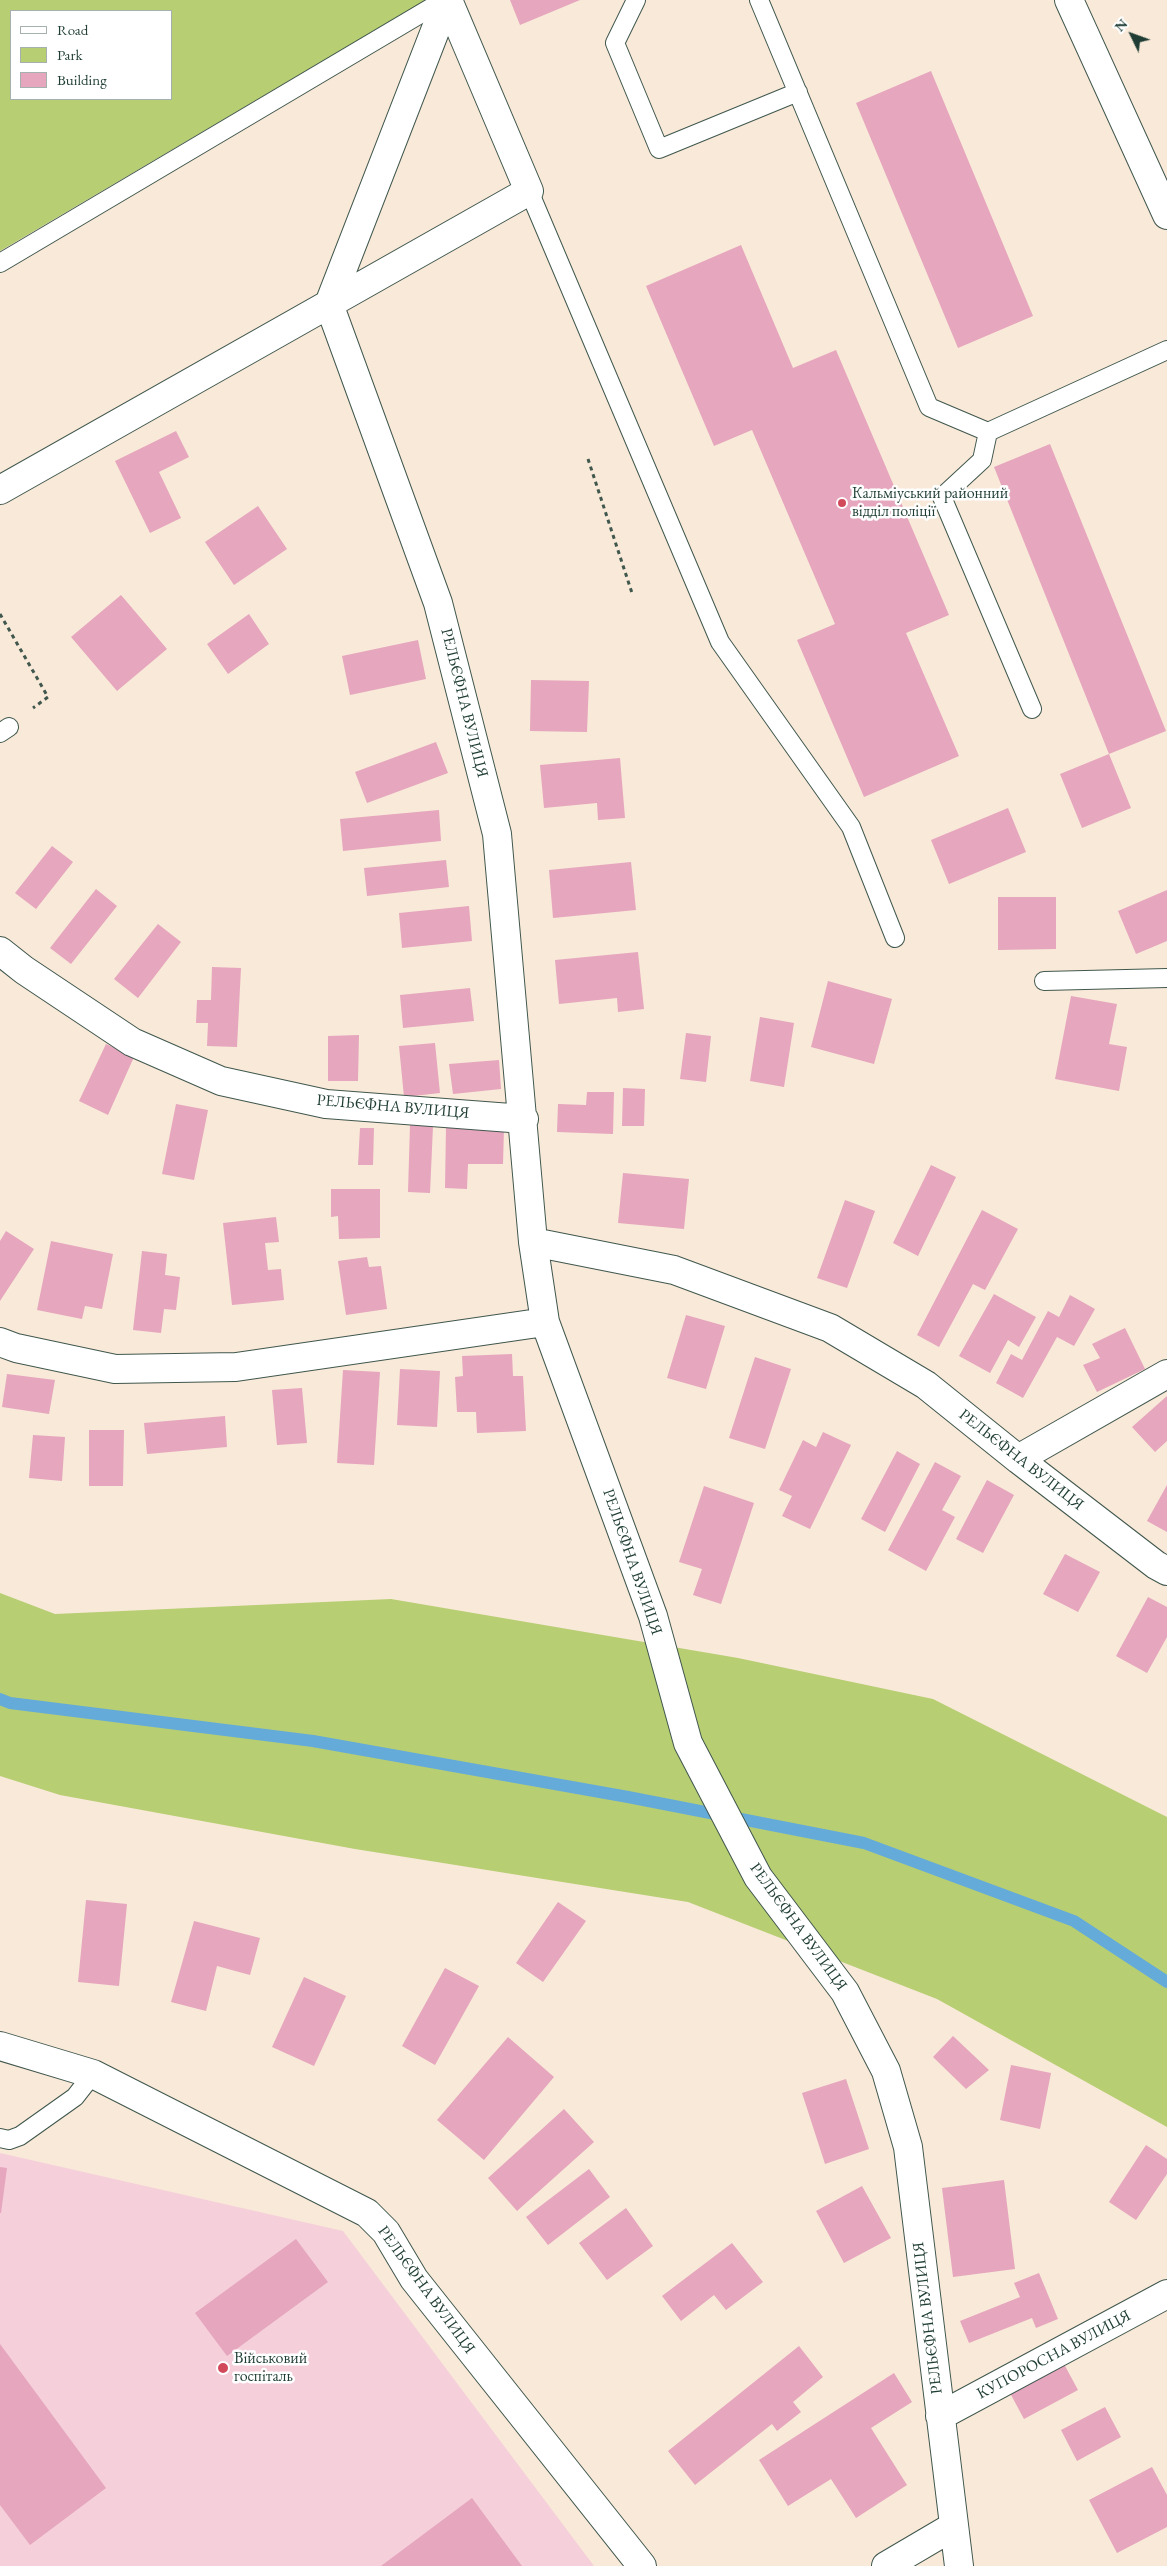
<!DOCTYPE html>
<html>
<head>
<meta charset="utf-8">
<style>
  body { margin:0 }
  #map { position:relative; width:1167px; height:2566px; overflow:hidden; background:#f9e9d8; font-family:"EB Garamond",serif }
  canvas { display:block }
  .legend { position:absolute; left:10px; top:10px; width:162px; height:90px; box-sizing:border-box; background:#fff; border:1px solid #a5b1ae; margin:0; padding:6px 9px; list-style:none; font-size:15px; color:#1f3d34 }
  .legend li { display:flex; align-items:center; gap:10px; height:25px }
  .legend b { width:25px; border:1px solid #a5b1ae }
  .north { position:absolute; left:1107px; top:10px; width:50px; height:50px; -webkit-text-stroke:4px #fff; paint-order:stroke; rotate:312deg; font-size:14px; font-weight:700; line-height:20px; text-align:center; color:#1f3d34 }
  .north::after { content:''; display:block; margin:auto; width:18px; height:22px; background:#1f3d34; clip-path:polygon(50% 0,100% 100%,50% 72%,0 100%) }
</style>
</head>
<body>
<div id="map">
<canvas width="1167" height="2566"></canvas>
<ul class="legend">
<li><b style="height:6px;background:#fff"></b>Road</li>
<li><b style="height:14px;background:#b7ce73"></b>Park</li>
<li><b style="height:14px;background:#e5a6be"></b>Building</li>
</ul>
<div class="north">N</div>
</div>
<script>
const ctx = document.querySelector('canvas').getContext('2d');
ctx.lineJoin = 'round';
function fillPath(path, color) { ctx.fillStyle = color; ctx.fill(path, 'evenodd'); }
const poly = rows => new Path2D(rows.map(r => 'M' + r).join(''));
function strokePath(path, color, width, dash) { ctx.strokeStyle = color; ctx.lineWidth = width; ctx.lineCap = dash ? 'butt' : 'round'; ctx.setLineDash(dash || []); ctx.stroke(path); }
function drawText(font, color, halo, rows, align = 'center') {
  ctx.font = font + ' "EB Garamond",serif'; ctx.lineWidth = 5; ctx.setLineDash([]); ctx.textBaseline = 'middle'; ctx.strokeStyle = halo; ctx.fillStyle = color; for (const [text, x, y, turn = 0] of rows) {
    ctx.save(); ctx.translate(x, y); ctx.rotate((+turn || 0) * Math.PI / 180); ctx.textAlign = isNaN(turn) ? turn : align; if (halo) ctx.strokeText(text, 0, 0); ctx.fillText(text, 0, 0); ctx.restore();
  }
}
fillPath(poly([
  [0,2153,343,2231,594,2566,0,2566]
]), '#f5cfda');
fillPath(poly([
  [0,0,426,0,0,251],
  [171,11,171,99,11,99,11,11],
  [0,1593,55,1614,391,1599,738,1658,933,1699,1167,1817,1167,2127,937,1999,688,1902,355,1849,60,1795,0,1776]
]), '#b7ce73');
strokePath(poly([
  [0,1699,10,1703,313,1741,628,1797,864,1843,1074,1921,1167,1982]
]), '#64abda', 12);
fillPath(poly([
  [510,0,580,0,520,25],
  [931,71,1033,316,958,348,856,103],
  [741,245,793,368,836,350,949,615,906,633,959,756,864,797,797,640,835,624,752,430,714,446,646,286],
  [176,431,189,457,159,472,181,518,150,533,115,461],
  [1050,444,1166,731,1109,754,994,467],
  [258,506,287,549,234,585,205,542],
  [121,595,167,649,117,691,71,637],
  [249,614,269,644,228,674,207,644],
  [418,640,426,679,350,695,342,656],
  [531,680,589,681,587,732,530,731],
  [436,742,448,773,367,803,355,772],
  [1109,754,1131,808,1082,828,1060,774],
  [620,758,625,818,598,820,597,803,544,808,540,765],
  [1008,808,1026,852,949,884,931,840],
  [439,810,441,841,343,851,340,819],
  [52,846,73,862,36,909,15,893],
  [446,860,449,887,367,896,364,868],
  [631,862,636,910,553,918,549,870],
  [96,889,117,906,71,964,50,948],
  [1167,890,1167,941,1136,954,1118,911],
  [998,897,1056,897,1056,949,998,950],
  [469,906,472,941,402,948,399,913],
  [158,924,181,942,138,998,114,979],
  [638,952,644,1009,618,1012,617,998,559,1004,555,960],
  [212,967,241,968,237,1047,207,1046,208,1023,196,1023,197,1000,211,1000],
  [828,981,892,999,874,1064,811,1047],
  [470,988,474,1021,403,1028,400,995],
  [1071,996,1117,1004,1109,1044,1127,1047,1119,1091,1055,1079],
  [760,1017,794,1023,784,1087,750,1081],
  [686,1033,711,1036,706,1082,680,1079],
  [359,1035,358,1081,328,1081,328,1036],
  [435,1043,440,1093,404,1097,399,1046],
  [106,1044,134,1057,108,1115,79,1101],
  [499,1060,501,1089,453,1094,449,1064],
  [623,1088,645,1089,644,1126,622,1126],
  [587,1092,614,1092,613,1134,557,1132,558,1104,586,1105],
  [176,1104,208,1110,194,1180,162,1174],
  [410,1125,433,1126,430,1193,408,1192],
  [446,1126,504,1128,503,1164,468,1164,467,1189,445,1188],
  [360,1128,374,1128,373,1165,358,1165],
  [931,1165,956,1177,918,1256,893,1243],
  [623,1173,689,1179,684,1229,618,1223],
  [331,1189,380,1189,380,1238,339,1239,338,1216,331,1217],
  [845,1200,875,1211,847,1288,817,1278],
  [982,1210,1018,1229,985,1290,973,1284,939,1347,917,1335],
  [276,1217,279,1242,265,1243,268,1270,281,1269,284,1300,232,1305,223,1223],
  [6,1231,34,1249,0,1301,0,1241],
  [51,1241,113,1254,102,1309,85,1306,82,1319,37,1310],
  [142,1251,167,1254,165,1275,180,1277,176,1310,164,1309,161,1333,133,1330],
  [367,1257,369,1267,381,1266,387,1309,346,1315,338,1261],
  [994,1294,1036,1317,1019,1347,1008,1340,990,1373,959,1356],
  [1070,1295,1095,1309,1074,1346,1057,1337,1023,1398,996,1383,1011,1354,1022,1360,1048,1311,1059,1317],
  [686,1315,725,1326,706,1389,667,1378],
  [1125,1328,1145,1369,1097,1392,1083,1365,1100,1358,1092,1344],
  [512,1354,513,1376,523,1376,526,1431,477,1433,476,1412,457,1412,455,1377,463,1376,462,1356],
  [755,1357,791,1369,765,1449,729,1438],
  [400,1369,440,1371,437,1427,397,1425],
  [343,1370,380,1372,374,1465,337,1463],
  [7,1374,55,1380,49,1414,2,1407],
  [302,1388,307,1443,277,1445,272,1390],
  [1167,1396,1167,1441,1155,1452,1132,1427],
  [225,1416,227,1447,147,1454,144,1423],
  [89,1430,124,1430,123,1486,89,1486],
  [823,1432,851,1445,810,1529,782,1516,792,1496,779,1490,803,1440,816,1447],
  [33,1435,65,1437,62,1481,29,1478],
  [897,1451,920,1464,885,1532,861,1519],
  [935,1462,961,1476,942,1510,955,1517,926,1571,888,1550],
  [987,1480,1014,1495,983,1553,956,1539],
  [1167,1485,1167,1532,1147,1521],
  [704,1486,754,1503,721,1604,693,1595,702,1569,679,1562],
  [1065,1554,1100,1572,1078,1612,1043,1594],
  [1148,1597,1167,1607,1167,1637,1147,1673,1116,1656],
  [86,1900,127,1904,119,1986,78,1982],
  [558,1902,586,1921,543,1982,516,1963],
  [194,1921,260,1938,250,1975,217,1966,206,2011,171,2002],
  [445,1968,479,1986,435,2065,402,2046],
  [304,1977,346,1996,314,2066,272,2047],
  [953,2036,989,2070,966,2089,933,2057],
  [508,2037,554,2077,484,2160,437,2120],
  [1011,2065,1051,2073,1040,2129,1000,2120],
  [846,2079,869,2149,825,2164,802,2093],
  [564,2109,594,2142,517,2211,488,2178],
  [1146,2145,1167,2159,1167,2174,1136,2220,1109,2202],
  [0,2167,7,2168,1,2213,0,2213],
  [589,2169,610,2197,548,2245,526,2217],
  [1004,2180,1015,2269,953,2277,942,2188],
  [862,2186,891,2238,844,2263,816,2211],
  [626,2208,653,2246,607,2280,579,2243],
  [296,2239,328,2282,227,2356,195,2313],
  [732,2243,763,2282,726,2310,714,2295,681,2321,662,2296],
  [1039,2273,1058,2319,1036,2328,1032,2318,969,2343,960,2321,1020,2297,1014,2283],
  [0,2344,106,2488,30,2545,0,2505],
  [799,2346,823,2377,793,2402,801,2412,777,2431,772,2424,695,2485,668,2451],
  [1064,2364,1078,2390,1024,2419,1010,2393],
  [894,2373,912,2402,871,2428,907,2485,856,2518,831,2479,788,2506,759,2460],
  [1105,2407,1121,2437,1077,2461,1061,2430],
  [1152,2467,1167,2495,1167,2527,1117,2553,1089,2500],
  [472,2498,522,2566,381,2566]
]), '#e5a6be');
const lane = poly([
  [636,0,615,43,659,149,798,92],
  [759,0,929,407,988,432,1167,350],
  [529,191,720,642,851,827,895,938],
  [0,263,444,0],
  [988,432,982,460,942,497,1032,709],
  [0,733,9,727],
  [1044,981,1167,978],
  [0,2138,9,2140,20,2136,75,2097,93,2074]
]);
const street = poly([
  [1069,0,1167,215],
  [329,304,438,603,497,834,533,1242,545,1322,653,1616,688,1743,758,1877,845,1992,886,2071,908,2147,959,2566],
  [329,304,447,0],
  [0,490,529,191,448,0],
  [0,951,24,970,132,1042,221,1081,326,1104,524,1119],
  [533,1242,674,1270,830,1328,926,1385,1018,1459,1156,1565,1167,1571],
  [0,1342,16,1348,115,1369,236,1367,545,1322],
  [1018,1459,1167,1374],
  [0,2046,93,2074,367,2213,386,2232,414,2279,642,2566],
  [940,2416,1167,2294],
  [886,2566,954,2526]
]);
strokePath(lane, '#40574d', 20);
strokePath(street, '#40574d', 30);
strokePath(poly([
  [588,459,632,593],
  [0,614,48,697,33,708]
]), '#40574d', 3, [4, 4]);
strokePath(lane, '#fff', 18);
strokePath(street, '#fff', 28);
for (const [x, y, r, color] of [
  [842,503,5,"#d1495b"],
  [223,2368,6,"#d1495b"]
]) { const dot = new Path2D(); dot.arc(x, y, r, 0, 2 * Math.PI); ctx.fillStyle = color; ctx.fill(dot); strokePath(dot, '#fff', 2); }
drawText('16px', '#1f3d34', '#fff', [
  ["Кальміуський районний",852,494],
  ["відділ поліції",852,512],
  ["Військовий",234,2359],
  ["госпіталь",234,2377]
], 'left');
drawText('16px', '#1f3d34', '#fff', [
  ["РЕЛЬЄФНА ВУЛИЦЯ",464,703,76],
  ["РЕЛЬЄФНА ВУЛИЦЯ",393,1107,5],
  ["РЕЛЬЄФНА ВУЛИЦЯ",1021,1460,38],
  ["РЕЛЬЄФНА ВУЛИЦЯ",632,1562,71],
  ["РЕЛЬЄФНА ВУЛИЦЯ",798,1927,54],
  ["РЕЛЬЄФНА ВУЛИЦЯ",426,2290,54],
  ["РЕЛЬЄФНА ВУЛИЦЯ",928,2318,-97],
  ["КУПОРОСНА ВУЛИЦЯ",1054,2355,-28]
]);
</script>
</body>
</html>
